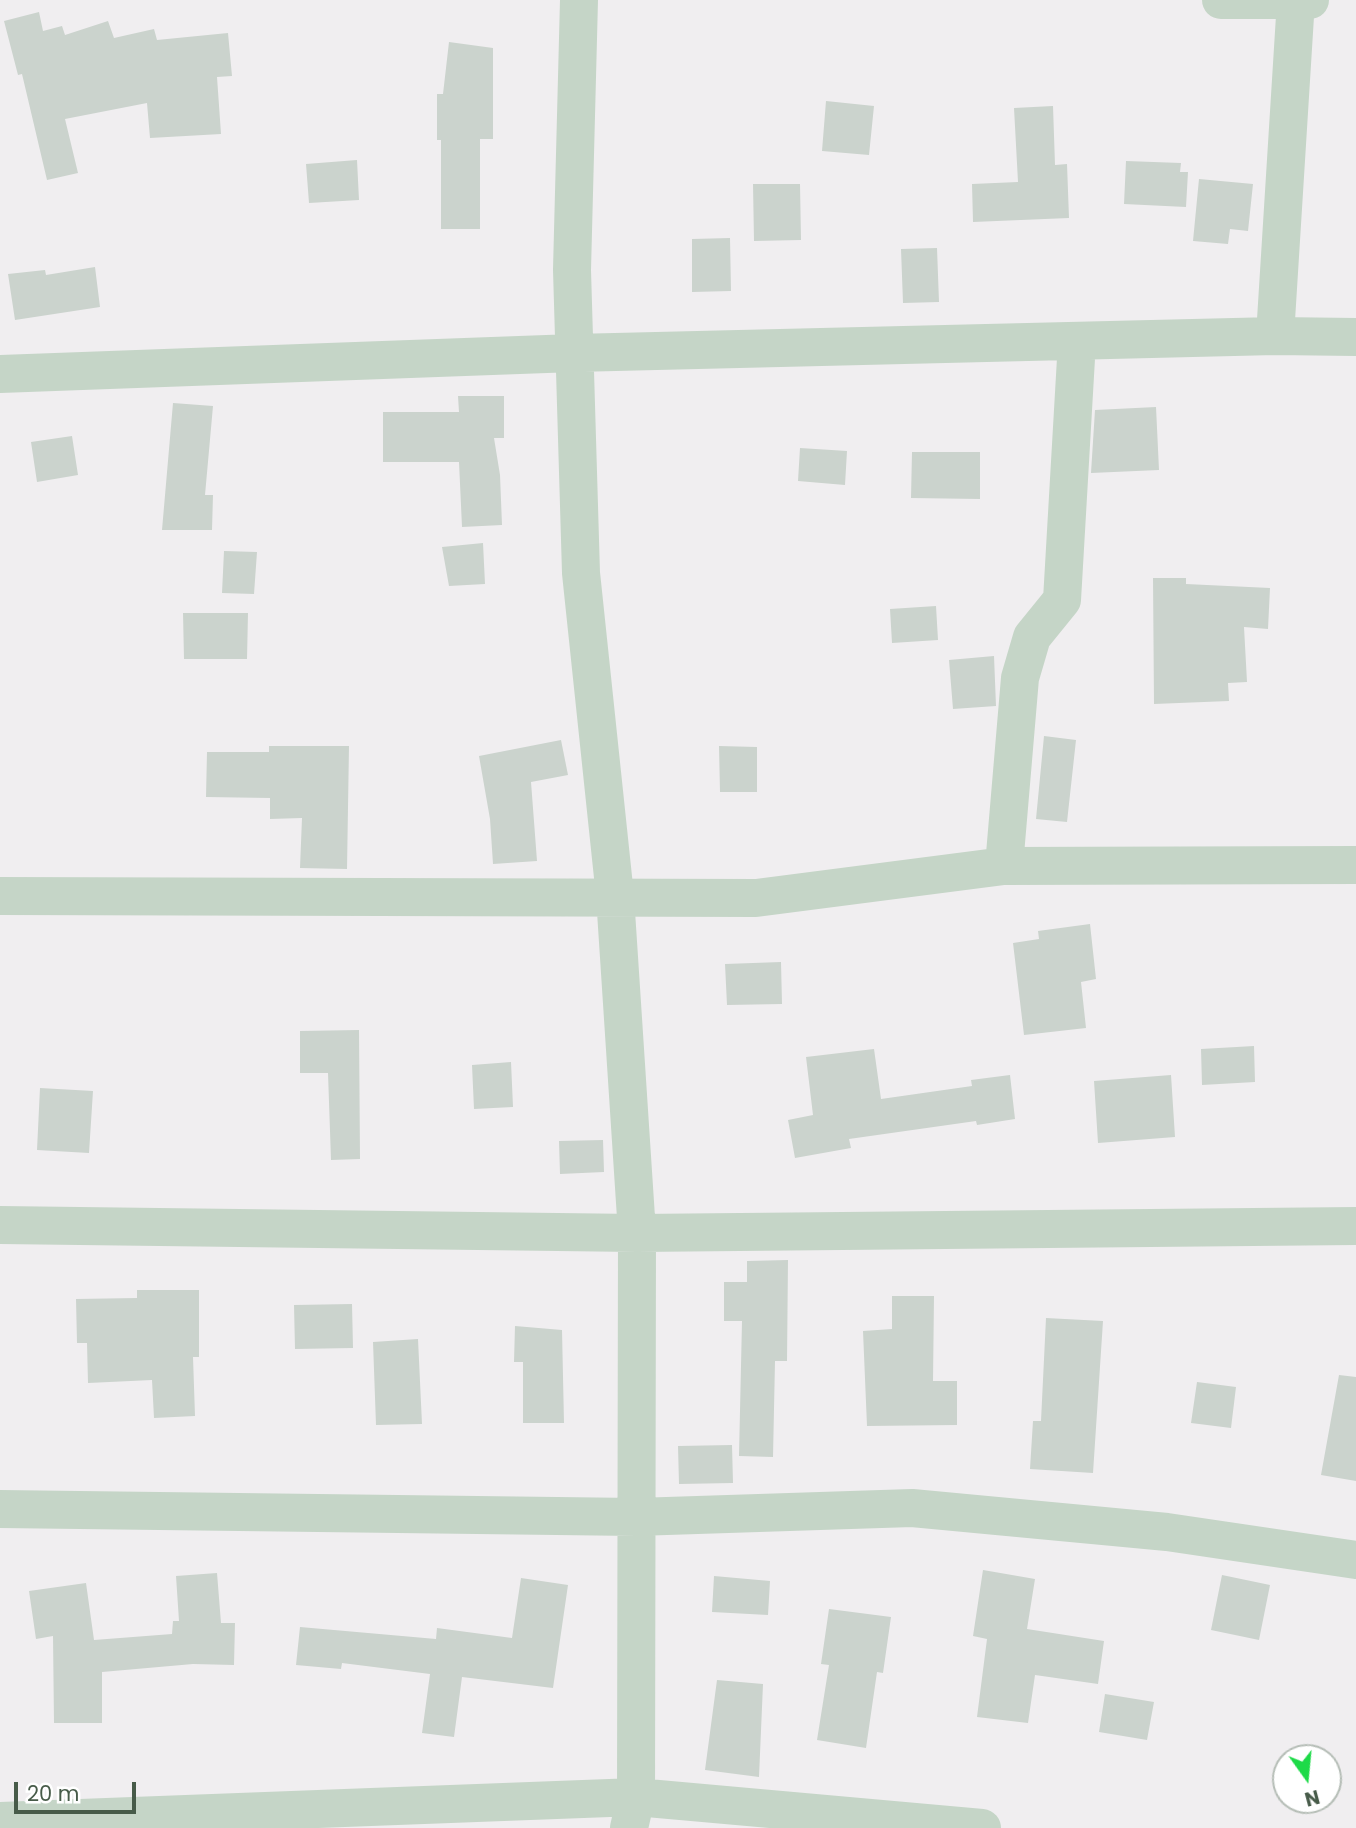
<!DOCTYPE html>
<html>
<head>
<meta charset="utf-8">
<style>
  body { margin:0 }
  #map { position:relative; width:1356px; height:1828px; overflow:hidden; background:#f0eef0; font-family:Poppins,sans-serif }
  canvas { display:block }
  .north { position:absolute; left:1272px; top:1744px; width:70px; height:70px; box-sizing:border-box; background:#fff; border:2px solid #b5bdb6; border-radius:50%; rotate:165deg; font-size:19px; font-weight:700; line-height:28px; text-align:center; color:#475b49 }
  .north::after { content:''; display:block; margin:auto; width:24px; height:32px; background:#1eda48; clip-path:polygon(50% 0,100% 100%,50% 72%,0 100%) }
  .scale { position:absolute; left:14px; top:1782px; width:122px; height:32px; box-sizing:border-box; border:4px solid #475b49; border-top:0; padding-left:9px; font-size:21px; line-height:24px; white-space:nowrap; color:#475b49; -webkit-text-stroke:5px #fff; paint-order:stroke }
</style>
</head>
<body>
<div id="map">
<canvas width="1356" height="1828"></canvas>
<div class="north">N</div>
<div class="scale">20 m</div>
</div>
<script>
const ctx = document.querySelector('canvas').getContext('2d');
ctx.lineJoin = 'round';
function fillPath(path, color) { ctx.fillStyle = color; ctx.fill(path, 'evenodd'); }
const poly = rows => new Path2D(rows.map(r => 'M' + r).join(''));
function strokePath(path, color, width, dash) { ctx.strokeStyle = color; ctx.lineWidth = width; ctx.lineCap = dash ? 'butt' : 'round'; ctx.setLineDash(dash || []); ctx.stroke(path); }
fillPath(poly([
  [39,12,43,31,62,26,65,35,108,21,114,38,154,29,157,40,228,33,232,76,217,77,221,134,150,138,147,103,65,119,78,173,47,180,22,74,18,75,4,21],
  [449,42,493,48,493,139,480,139,480,229,441,229,441,140,437,140,437,94,443,94],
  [826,101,874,106,869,155,822,151],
  [1053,106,1055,165,1067,164,1069,218,973,222,972,184,1018,182,1014,108],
  [357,160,359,200,309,203,306,164],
  [1126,161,1181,163,1180,172,1188,172,1186,207,1124,204],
  [1199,179,1253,184,1248,231,1230,229,1228,244,1193,241],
  [753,184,800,184,801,240,754,241],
  [730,238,731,291,692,292,692,239],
  [937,248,939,302,903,303,901,249],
  [95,267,100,307,15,320,8,274,45,270,46,275],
  [458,396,504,396,504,438,494,438,500,475,502,525,462,527,459,462,383,462,383,412,459,412],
  [173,403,213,406,205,495,213,495,212,530,162,530],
  [1156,407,1159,470,1091,473,1095,410],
  [72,436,78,475,37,482,31,442],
  [800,448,847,451,845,485,798,481],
  [912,452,980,452,980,499,911,498],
  [483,543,485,584,449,586,442,547],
  [224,551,257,552,254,594,222,593],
  [1153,578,1186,578,1186,584,1270,588,1268,629,1244,627,1247,682,1228,683,1229,701,1154,704],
  [936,606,938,640,892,643,890,609],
  [183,613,248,613,247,659,184,659],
  [994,656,996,706,953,709,949,660],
  [1044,736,1076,740,1067,822,1036,819],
  [561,740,568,775,531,782,537,861,493,864,490,819,479,756],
  [269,746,349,746,347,869,300,868,302,818,270,819,270,798,206,797,207,752,269,752],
  [719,746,757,747,757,792,720,792],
  [1090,924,1096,979,1081,982,1086,1028,1024,1035,1013,943,1039,939,1038,931],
  [781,962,782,1004,727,1005,725,964],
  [359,1030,360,1159,331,1160,328,1073,300,1073,300,1031],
  [1254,1046,1255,1082,1202,1085,1201,1049],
  [874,1049,881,1099,972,1086,971,1080,1010,1075,1015,1119,977,1125,976,1121,849,1139,851,1148,795,1158,788,1120,813,1115,806,1057],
  [511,1062,513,1107,474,1109,472,1065],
  [1171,1075,1175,1137,1098,1143,1094,1081],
  [40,1088,93,1091,89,1153,37,1150],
  [603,1140,604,1172,560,1174,559,1141],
  [788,1260,787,1361,775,1361,773,1457,739,1456,742,1321,724,1321,724,1282,747,1282,747,1261],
  [137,1290,199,1290,199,1357,193,1357,195,1416,154,1418,152,1380,88,1383,87,1343,77,1343,76,1299,137,1298],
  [892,1296,934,1296,933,1381,957,1381,957,1425,867,1426,863,1331,892,1329],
  [352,1304,353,1348,295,1349,294,1305],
  [1046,1318,1103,1321,1093,1473,1030,1469,1033,1421,1041,1421],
  [515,1326,562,1330,564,1423,523,1423,523,1362,514,1362],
  [418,1339,422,1424,376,1425,373,1342],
  [1339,1375,1356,1377,1356,1481,1321,1475],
  [1197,1382,1236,1387,1231,1428,1191,1423],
  [732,1445,733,1483,679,1484,678,1446],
  [983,1570,1035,1579,1027,1629,1104,1641,1098,1684,1035,1675,1028,1723,977,1717,987,1639,973,1636],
  [217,1573,221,1623,235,1623,234,1665,193,1664,102,1672,102,1723,54,1723,53,1636,36,1639,29,1591,86,1583,94,1640,172,1634,173,1621,179,1621,176,1576],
  [1222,1575,1270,1585,1259,1640,1211,1630],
  [714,1576,770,1581,768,1615,712,1612],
  [521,1578,568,1585,553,1688,462,1677,454,1737,422,1733,430,1674,342,1663,341,1669,296,1665,300,1627,436,1639,437,1628,512,1638],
  [829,1609,891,1617,883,1673,877,1672,866,1748,817,1740,829,1665,821,1664],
  [717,1680,763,1684,759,1777,705,1770],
  [1105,1694,1154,1702,1147,1740,1099,1732]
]), '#cbd3cd');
strokePath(poly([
  [579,0,572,270,581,573,615,896,637,1233,636,1797,629,1828],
  [1221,0,1310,0],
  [1275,336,1296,0],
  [0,374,574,353,1275,336,1356,337],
  [1004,866,1020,678,1032,637,1062,600,1077,341],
  [0,896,756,898,1004,866,1356,865],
  [0,1225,637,1233,1356,1226],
  [0,1509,636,1517,912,1508,1167,1532,1356,1560],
  [0,1821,636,1797,982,1828]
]), '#c5d5c7', 38);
</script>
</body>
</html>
